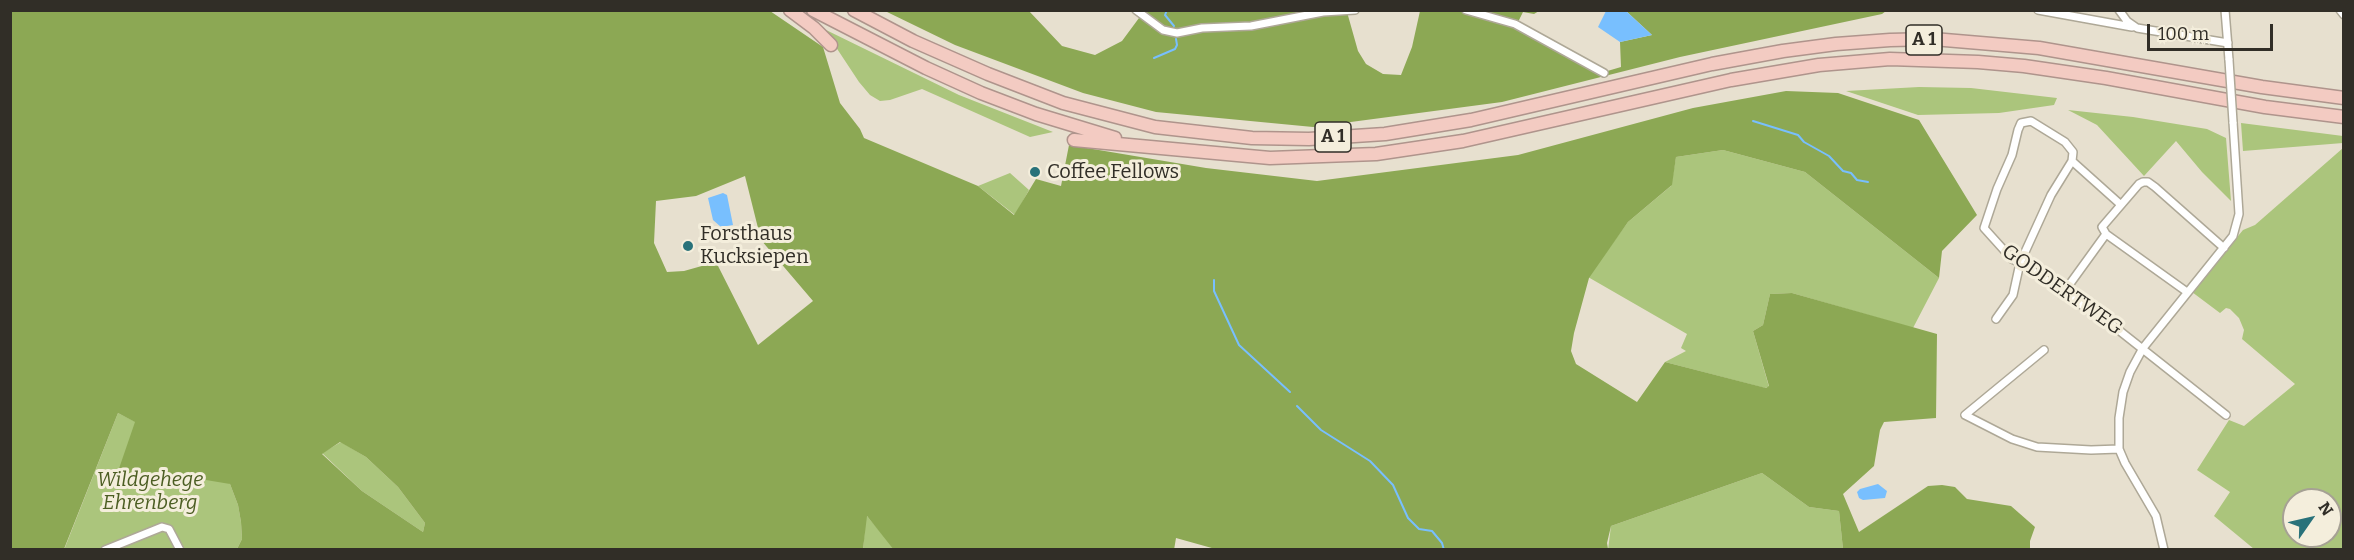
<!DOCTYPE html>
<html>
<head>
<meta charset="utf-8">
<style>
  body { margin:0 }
  #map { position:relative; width:2354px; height:560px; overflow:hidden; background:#e7e0cf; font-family:Bitter,serif }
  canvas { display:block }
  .frame { position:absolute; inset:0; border:12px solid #312e27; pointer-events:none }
  .north { position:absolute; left:2282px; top:488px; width:60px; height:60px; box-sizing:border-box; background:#f4eedc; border:2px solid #a6a194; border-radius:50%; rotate:56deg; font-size:16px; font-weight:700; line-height:24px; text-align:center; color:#312e27 }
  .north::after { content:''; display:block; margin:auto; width:21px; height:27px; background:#29727a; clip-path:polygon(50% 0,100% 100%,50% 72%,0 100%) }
  .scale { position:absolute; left:2147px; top:24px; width:126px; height:27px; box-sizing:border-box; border:3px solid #312e27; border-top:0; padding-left:8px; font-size:18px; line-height:21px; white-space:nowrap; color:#312e27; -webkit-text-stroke:4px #f4eedc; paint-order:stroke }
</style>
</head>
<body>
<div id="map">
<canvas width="2354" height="560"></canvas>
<div class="frame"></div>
<div class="north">N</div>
<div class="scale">100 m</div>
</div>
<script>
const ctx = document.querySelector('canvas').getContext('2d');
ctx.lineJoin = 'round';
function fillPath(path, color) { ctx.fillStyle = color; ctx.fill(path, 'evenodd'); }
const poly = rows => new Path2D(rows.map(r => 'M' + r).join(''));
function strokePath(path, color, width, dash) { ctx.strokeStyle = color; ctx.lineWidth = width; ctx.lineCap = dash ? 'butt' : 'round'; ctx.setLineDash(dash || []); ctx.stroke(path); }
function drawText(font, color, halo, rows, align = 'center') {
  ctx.font = font + ' Bitter,serif'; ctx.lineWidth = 6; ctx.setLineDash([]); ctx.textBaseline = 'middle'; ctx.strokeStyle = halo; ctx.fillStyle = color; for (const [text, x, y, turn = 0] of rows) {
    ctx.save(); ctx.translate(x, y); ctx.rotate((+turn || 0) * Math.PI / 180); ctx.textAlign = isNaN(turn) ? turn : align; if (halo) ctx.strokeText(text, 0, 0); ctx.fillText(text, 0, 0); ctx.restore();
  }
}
fillPath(poly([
  [824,29,959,95,1053,132,1030,137,922,89,890,100,880,101,870,95,859,82],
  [1919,87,1971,88,2057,98,2054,105,1999,113,1918,115,1846,91],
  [2068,110,2133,117,2207,129,2226,138,2231,201,2202,172,2176,141,2144,176,2097,125],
  [2241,123,2343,136,2343,143,2243,151],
  [2343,148,2343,549,2254,549,2214,516,2230,492,2197,470,2229,420,2244,426,2295,384,2242,339,2244,330,2239,318,2230,309,2226,308,2220,313,2192,292,2243,230,2255,225],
  [2294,500,2330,500,2330,536,2294,536],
  [1723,150,1805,172,1939,278,1913,328,1792,293,1770,294,1763,325,1753,331,1769,387,1765,388,1665,362,1686,351,1681,348,1687,334,1588,277,1628,222,1671,186,1676,157],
  [1010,173,1029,190,1015,215,978,186],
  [118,413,160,434,230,484,238,505,241,522,242,539,237,549,64,550],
  [341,442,366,457,398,487,425,523,423,532,362,491,322,453],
  [1762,473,1809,507,1839,511,1843,549,1608,550,1611,526],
  [866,515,890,543,894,549,863,550]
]), '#abc57c');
fillPath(poly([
  [10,11,770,11,823,47,840,103,860,129,864,138,978,186,1014,215,1036,179,1061,186,1069,145,1206,168,1317,181,1518,155,1693,108,1786,91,1838,93,1919,120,1977,215,1942,251,1939,278,1805,172,1723,150,1676,157,1672,185,1628,222,1589,278,1574,333,1571,351,1576,364,1637,402,1665,362,1766,388,1769,386,1753,331,1763,325,1770,294,1792,293,1937,334,1936,418,1884,422,1880,430,1874,466,1843,494,1859,532,1928,486,1942,485,1955,487,1967,499,2011,506,2035,527,2030,541,2030,549,1843,549,1839,511,1809,507,1762,473,1611,526,1607,543,1608,549,1219,550,1176,538,1174,550,894,550,867,516,863,549,237,549,242,539,241,522,238,505,230,484,158,472,133,474,113,486,135,422,118,413,64,549,11,549],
  [745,176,761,240,813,301,758,345,716,262,684,271,667,272,654,243,656,201,696,196],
  [340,442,366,457,398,487,425,523,423,532,362,491,322,454],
  [885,11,1029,11,1062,46,1095,55,1122,41,1139,18,1140,11,1362,11,1347,12,1358,51,1366,64,1383,74,1401,75,1412,47,1420,11,1539,11,1534,14,1523,12,1516,26,1604,72,1621,67,1620,42,1652,35,1626,11,1886,11,1882,14,1680,57,1502,102,1313,127,1156,112,1083,93,955,45]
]), '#8ca854');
fillPath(poly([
  [1606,11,1626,11,1652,35,1620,42,1598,27],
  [723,193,727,195,733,225,721,227,713,220,708,198],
  [1878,484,1887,491,1885,498,1863,500,1859,498,1857,492,1860,489]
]), '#78bffe');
strokePath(poly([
  [1167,10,1165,15,1174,26],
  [1265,10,1270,10],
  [1154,58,1175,49,1177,45,1176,39],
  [1753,121,1798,135,1804,142,1829,156,1843,171,1851,173,1857,180,1868,182],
  [1214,280,1214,291,1239,345,1290,392],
  [1297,406,1321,430,1370,461,1393,485,1408,518,1419,529,1432,531,1442,543,1444,550]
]), '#78bffe', 2);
const street = poly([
  [1136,10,1163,30,1177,33,1202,28,1251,26,1323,12,1355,10],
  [1466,10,1515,24,1604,73],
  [2038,10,2132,27],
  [2119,10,2127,21,2137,28,2228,43],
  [2225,10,2229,60],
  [2340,10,2344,15],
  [2072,161,2120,204],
  [2106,234,2187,292],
  [2064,292,2106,234,2102,227,2139,184,2143,182,2148,182,2155,187,2224,248],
  [1996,319,2013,295,2020,263,2051,195,2072,161,2073,152,2065,142,2031,121,2021,123,2018,130,2012,155,1997,189,1984,228,2012,259,2020,263,2064,292,2083,306,2092,309,2226,415],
  [2044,350,1965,415,2012,439,2037,447,2091,450,2119,449],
  [105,550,162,527,169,529,180,550],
  [2164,550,2156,516,2125,463,2119,449,2119,418,2123,392,2130,372,2143,348,2233,236,2239,214,2233,122]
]);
const highway = poly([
  [790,10,814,28,831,45],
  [813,10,926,68,981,93,1036,114,1115,138],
  [854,10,913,41,988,74,1063,103,1155,127,1252,138,1309,139,1385,134,1471,120,1712,64,1783,51,1836,44,1890,40,1933,39,2039,48,2262,87,2344,98],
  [1074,140,1270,158,1376,154,1463,141,1731,80,1819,65,1890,59,1978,62,2024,66,2106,78,2265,107,2344,117]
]);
strokePath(street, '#aea897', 10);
strokePath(highway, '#af948c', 15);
strokePath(street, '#fff', 7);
strokePath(highway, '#f3cbc2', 12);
const streetBridge = poly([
  [2229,60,2233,122]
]);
strokePath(streetBridge, '#aea897', 10, []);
strokePath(streetBridge, '#fff', 7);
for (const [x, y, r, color] of [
  [1035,172,6,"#29727a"],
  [688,246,6,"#29727a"]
]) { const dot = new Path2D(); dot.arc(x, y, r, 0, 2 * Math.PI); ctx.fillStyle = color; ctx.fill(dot); strokePath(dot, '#f4eedc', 2); }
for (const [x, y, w] of [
  [1924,40,36],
  [1333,137,36]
]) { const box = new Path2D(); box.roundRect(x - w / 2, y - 15, w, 30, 4.5); ctx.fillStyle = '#f4eedc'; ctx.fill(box); strokePath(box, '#312e27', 1.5); }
drawText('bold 18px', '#312e27', null, [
  ["A 1",1924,40],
  ["A 1",1333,137]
]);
drawText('20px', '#312e27', '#f4eedc', [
  ["Coffee Fellows",1047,172],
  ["Forsthaus",700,234],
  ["Kucksiepen",700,257]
], 'left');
drawText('20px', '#312e27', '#f4eedc', [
  ["GODDERTWEG",2062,290,35]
]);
drawText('italic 20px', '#4c5e23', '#f4eedc', [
  ["Wildgehege",150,480],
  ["Ehrenberg",150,503]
]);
</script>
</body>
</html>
